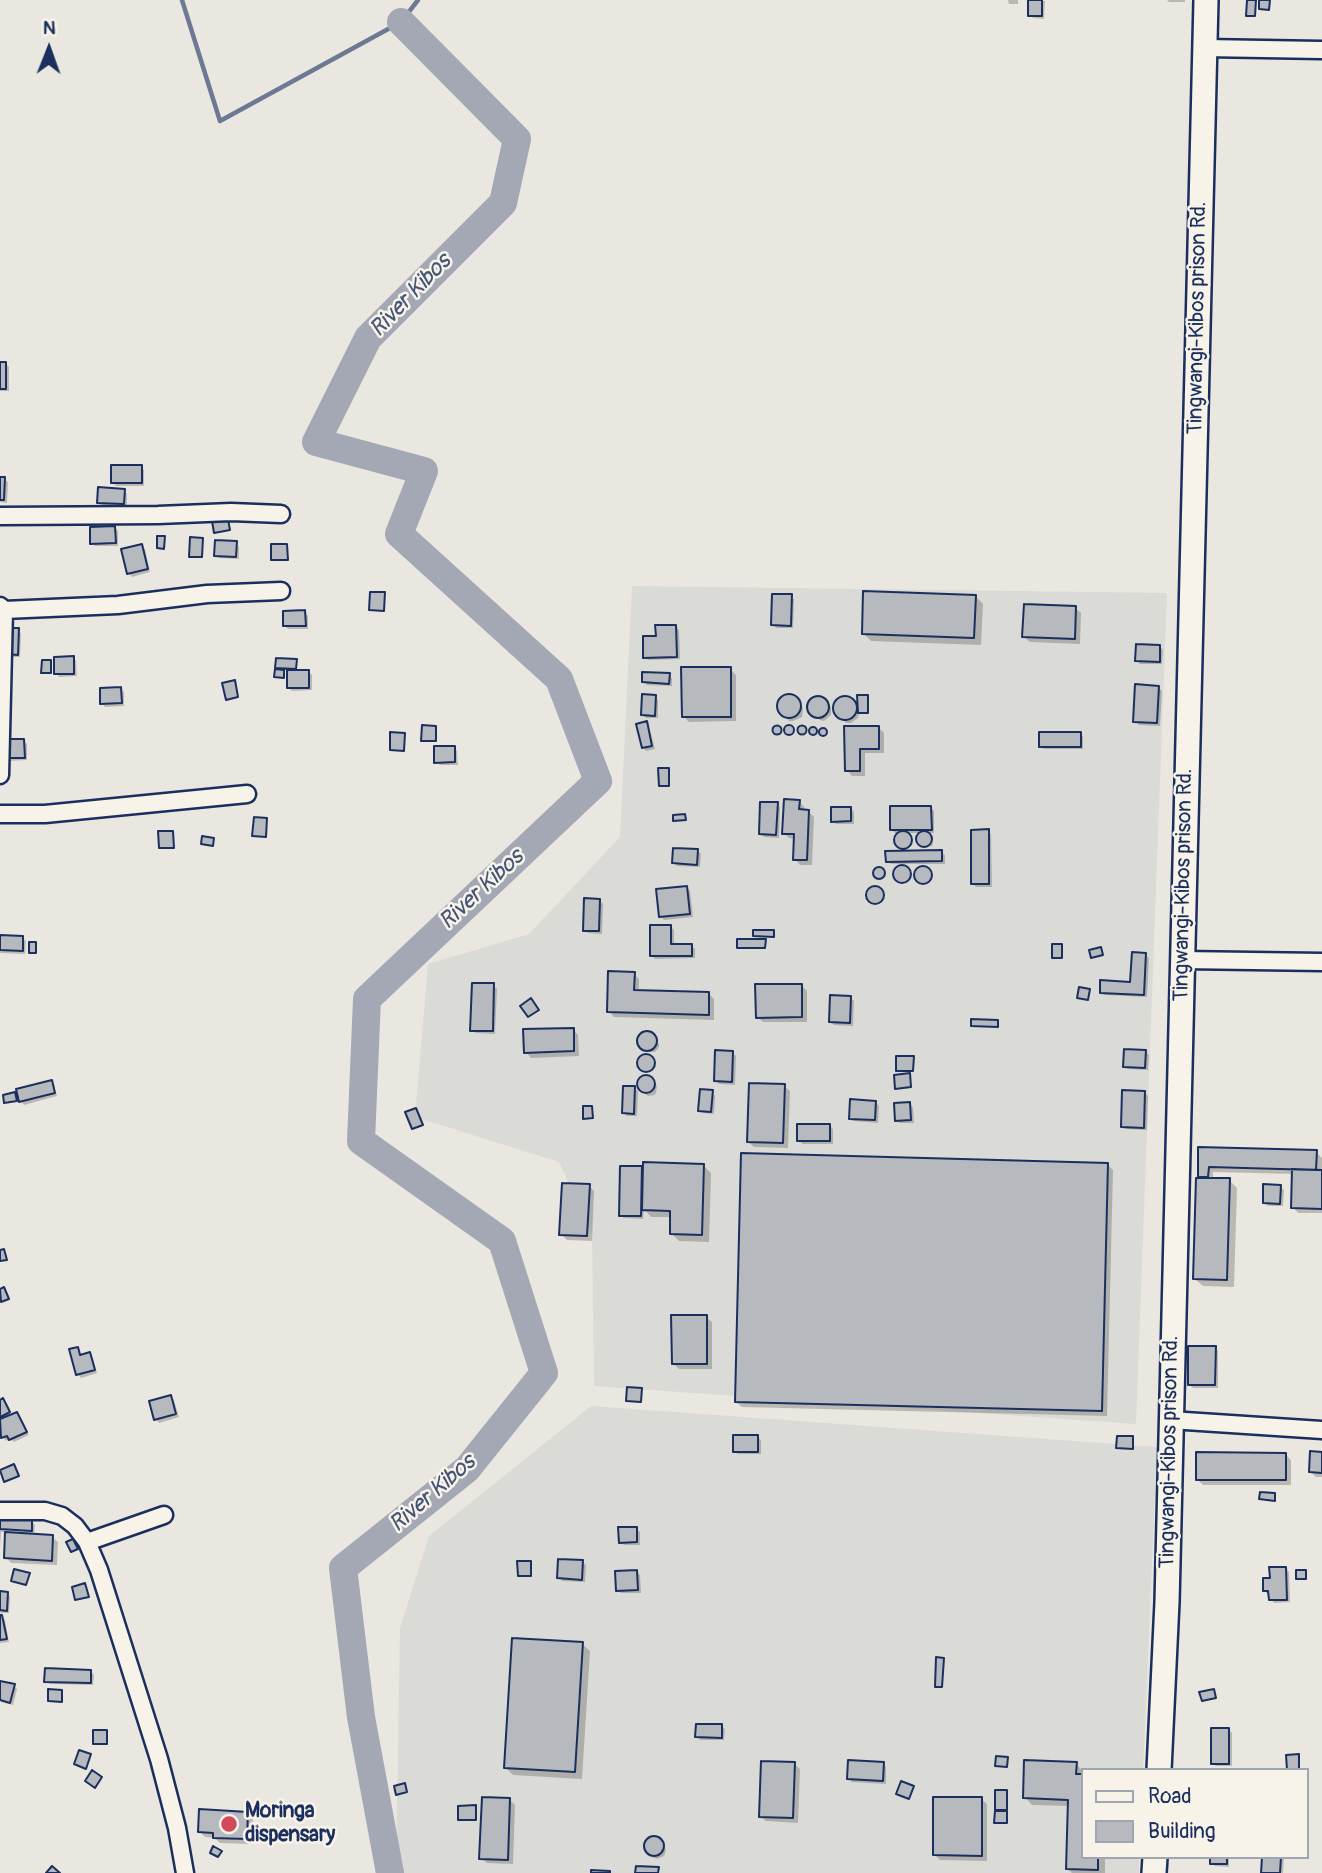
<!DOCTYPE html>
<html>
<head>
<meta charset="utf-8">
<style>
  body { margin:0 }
  #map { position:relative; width:1322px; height:1873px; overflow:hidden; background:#eae7e0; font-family:Pangolin,sans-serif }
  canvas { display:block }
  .legend { position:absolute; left:1081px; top:1768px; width:228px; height:91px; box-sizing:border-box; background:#f7f3e8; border:2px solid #9fa5b1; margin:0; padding:9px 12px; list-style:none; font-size:21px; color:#1b2f5e }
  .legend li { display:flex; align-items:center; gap:14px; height:35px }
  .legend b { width:35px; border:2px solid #9fa5b1 }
  .north { position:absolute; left:14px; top:14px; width:70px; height:70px; -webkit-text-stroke:5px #f7f3e8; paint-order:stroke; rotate:1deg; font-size:19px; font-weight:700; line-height:28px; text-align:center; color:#1b2f5e }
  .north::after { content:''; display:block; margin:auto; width:24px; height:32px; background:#1b2f5e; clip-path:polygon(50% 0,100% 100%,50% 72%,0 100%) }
</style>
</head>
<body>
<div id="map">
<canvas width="1322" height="1873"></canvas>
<ul class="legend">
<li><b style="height:9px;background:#f7f3e8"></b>Road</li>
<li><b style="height:19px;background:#b6babf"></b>Building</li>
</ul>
<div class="north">N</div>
</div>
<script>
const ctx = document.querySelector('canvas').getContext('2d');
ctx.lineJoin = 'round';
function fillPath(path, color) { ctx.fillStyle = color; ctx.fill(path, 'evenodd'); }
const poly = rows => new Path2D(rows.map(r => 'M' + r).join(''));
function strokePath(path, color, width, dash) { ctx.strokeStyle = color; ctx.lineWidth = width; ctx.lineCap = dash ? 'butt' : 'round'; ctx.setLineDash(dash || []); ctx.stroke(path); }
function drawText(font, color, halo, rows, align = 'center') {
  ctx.font = font + ' Pangolin,sans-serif'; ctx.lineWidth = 5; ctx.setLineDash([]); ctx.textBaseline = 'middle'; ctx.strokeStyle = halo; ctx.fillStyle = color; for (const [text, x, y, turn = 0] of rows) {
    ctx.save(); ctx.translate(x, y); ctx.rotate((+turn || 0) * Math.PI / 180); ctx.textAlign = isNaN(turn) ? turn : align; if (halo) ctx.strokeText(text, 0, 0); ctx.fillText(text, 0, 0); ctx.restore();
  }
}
fillPath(poly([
  [632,586,1167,593,1136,1424,594,1386,592,1233,559,1162,415,1117,428,964,529,934,620,837],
  [591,1406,1157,1447,1143,1770,1082,1770,1082,1857,1139,1857,1139,1873,396,1873,400,1628,429,1536]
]), '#dadad6');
fillPath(poly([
  [1008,0,1018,0,1018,4,1009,4],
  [1030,0,1045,1,1044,19,1033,18,1030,15],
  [1167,0,1185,0,1185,2,1169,2],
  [0,364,6,364,9,367,9,391,0,391],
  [141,467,144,470,144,486,116,486,113,482],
  [0,479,4,479,8,482,7,503,0,502],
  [124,490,127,494,127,506,102,505,99,502],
  [115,528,118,531,118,546,95,546,92,543],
  [236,543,239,547,239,559,219,558,216,555],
  [141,546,145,549,150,572,132,577,129,573],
  [791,596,794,599,793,628,776,628,773,624],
  [975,596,983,604,981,645,871,641,863,633],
  [1075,608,1081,613,1080,644,1030,642,1024,637],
  [305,612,308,616,308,629,288,629,285,626],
  [675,626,679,630,680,659,648,660,645,657,658,637],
  [18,630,21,634,20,657,10,657],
  [1159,646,1163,650,1162,664,1140,664,1137,661],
  [73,658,76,661,77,676,59,677,56,673],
  [296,661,297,672,309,672,312,675,312,690,292,691,289,688,289,669,280,668,285,673,284,678,276,677,281,672,277,667],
  [730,669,736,675,736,721,689,722,683,716],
  [669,675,672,678,672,686,647,685,644,681],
  [1158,687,1162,691,1160,726,1139,725,1135,721],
  [120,689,124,692,124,706,105,707,102,703],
  [788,696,793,697,803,708,802,717,793,721,789,721,779,709,780,701],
  [655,697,658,700,658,718,646,718,643,715],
  [821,697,831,707,831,715,824,721,820,720,809,711,809,702,812,699],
  [867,697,869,713,859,713,858,718,851,723,846,723,835,712,835,703,838,700,848,698,859,709],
  [646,723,649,727,655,749,646,751,643,747],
  [802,727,807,733,804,735,799,729],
  [878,727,884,733,884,753,865,753,865,776,852,776,847,770,846,728],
  '787.5 731a3.5 3.5 0 1 1 7 0a3.5 3.5 0 1 1-7 0Z',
  [779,728,782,730,782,734,778,735,775,732,775,729],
  [812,729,817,732,815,736,811,731],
  [1080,733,1083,737,1083,749,1044,749,1041,746],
  [4,741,23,741,27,744,27,760,8,761],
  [454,747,457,751,458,765,440,765,436,762],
  [799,801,804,807,804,811,808,811,814,817,812,865,800,865,795,859,796,839,789,838,784,833],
  [777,804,780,807,779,838,764,837,761,834],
  [930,808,934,811,934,833,927,833,933,843,932,846,925,848,920,845,917,838,920,833,907,833,912,842,912,845,905,849,901,849,895,840,896,837,901,833,895,833,892,830],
  [851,809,854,812,854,824,836,824,833,821],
  [988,831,991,834,992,887,976,887,973,884],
  [698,851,701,854,700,867,677,866,674,863],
  [941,852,945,855,945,864,891,864,887,861],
  '896 875a7 7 0 1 1 14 0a7 7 0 1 1-14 0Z',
  '916 876a8 8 0 1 1 16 0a8 8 0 1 1-16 0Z',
  '875.5 874a4.5 4.5 0 1 1 9 0a4.5 4.5 0 1 1-9 0Z',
  [686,887,690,891,693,917,664,920,661,916],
  '868 896a8 8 0 1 1 16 0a8 8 0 1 1-16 0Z',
  [600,901,603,904,602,934,588,933,585,930],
  [670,926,674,930,674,946,691,946,695,949,695,958,655,959,652,955],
  [0,937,23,938,26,941,25,954,0,953],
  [1145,955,1149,958,1147,997,1105,995,1101,992,1132,983],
  [634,974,639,979,639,992,709,994,714,999,714,1020,614,1017,609,1011],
  [493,985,497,989,495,1034,476,1033,472,1030],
  [802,986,807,991,807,1022,763,1022,757,1017],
  [850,997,854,1001,853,1026,834,1025,831,1022],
  [573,1029,578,1035,579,1056,531,1058,526,1052],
  [644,1034,650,1034,659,1044,659,1047,655,1052,648,1052,641,1046,639,1039],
  [1145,1052,1149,1055,1148,1070,1128,1069,1125,1066],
  [733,1053,736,1056,735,1085,719,1084,716,1081],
  '640 1064a8 8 0 1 1 16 0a8 8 0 1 1-16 0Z',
  [648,1077,657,1086,656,1093,654,1095,648,1096,638,1087,639,1080,641,1078],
  [51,1082,54,1085,57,1096,24,1105,21,1101],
  [784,1086,790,1091,788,1148,754,1147,748,1142],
  [635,1088,638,1091,637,1116,627,1116,624,1113],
  [712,1092,715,1096,714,1114,703,1113,700,1110],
  [1144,1092,1148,1096,1147,1130,1126,1129,1123,1126],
  [875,1102,879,1106,878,1123,854,1121,851,1118],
  [910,1104,913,1108,914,1123,900,1123,896,1120],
  [830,1126,833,1129,833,1144,803,1144,799,1141],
  [1200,1149,1316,1152,1322,1158,1322,1213,1298,1213,1293,1207,1294,1174,1213,1172,1213,1180,1229,1180,1237,1188,1234,1287,1203,1286,1195,1279,1203,1180,1199,1176],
  [1107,1164,1113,1170,1107,1416,742,1407,736,1402],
  [704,1166,711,1173,709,1242,679,1241,671,1233,672,1217,651,1217,644,1209,643,1219,624,1218,621,1215,641,1168,645,1172],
  [589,1186,594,1191,592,1241,567,1240,561,1234],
  [1280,1186,1284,1190,1283,1206,1268,1206,1264,1202],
  [706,1317,712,1322,712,1369,679,1369,673,1363],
  [1215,1348,1218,1351,1218,1388,1193,1388,1189,1384],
  [77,1349,82,1356,89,1354,93,1358,97,1373,81,1378,78,1374],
  [171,1397,174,1400,179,1417,159,1423,156,1419],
  [4,1401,11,1416,17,1414,20,1417,29,1435,14,1442,10,1439,6,1441,3,1437,0,1432,0,1427,3,1426,0,1419,0,1402],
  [757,1437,761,1440,761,1454,738,1454,734,1451],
  [1285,1454,1291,1460,1291,1485,1203,1485,1198,1480],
  [1322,1454,1322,1477,1316,1477,1311,1472],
  [0,1520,31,1521,35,1525,34,1536,52,1537,58,1542,57,1565,11,1563,6,1557,7,1532,1,1532,0,1548],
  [636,1529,640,1532,640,1545,624,1545,620,1542],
  [582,1562,586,1565,585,1582,562,1581,559,1577],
  [1286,1569,1289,1572,1290,1602,1274,1603,1265,1591,1271,1580],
  [637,1572,640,1575,641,1593,621,1593,618,1590],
  [0,1593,7,1593,10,1597,9,1613,0,1613],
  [0,1617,5,1620,9,1642,0,1643],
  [582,1644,590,1651,582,1779,513,1775,505,1767],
  [91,1671,94,1675,93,1685,50,1684,46,1681],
  [14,1686,17,1689,13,1705,1,1702,0,1689],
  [721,1726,725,1729,724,1740,700,1740,697,1736],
  [1229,1730,1232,1733,1232,1766,1216,1766,1213,1763],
  [883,1763,886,1767,886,1784,852,1782,849,1779],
  [794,1764,800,1769,798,1823,766,1821,760,1816],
  [1076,1764,1082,1770,1082,1857,1105,1857,1105,1873,1072,1873,1067,1868,1070,1806,1032,1805,1025,1797],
  [997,1792,1008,1793,1007,1824,996,1822],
  [509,1799,515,1805,513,1864,487,1863,481,1858],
  [981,1799,987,1804,987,1861,940,1860,935,1855],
  [247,1813,253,1819,251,1844,220,1843,215,1838,205,1837,200,1832],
  [654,1838,658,1839,666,1850,664,1856,657,1859,654,1858,646,1848,648,1841],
  [1212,1857,1229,1857,1229,1867,1215,1866,1211,1863],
  [1264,1857,1284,1857,1283,1873,1263,1873]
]), '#0003');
strokePath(poly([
  [182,0,220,121,401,22,418,0]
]), '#6d7892', 4.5);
strokePath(poly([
  [390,1873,361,1717,343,1568,467,1469,544,1373,502,1241,361,1141,367,999,598,781,559,679,399,534,424,471,316,442,368,338,503,203,517,139,401,22]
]), '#a3a8b4', 28);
const building = poly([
  [1028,0,1042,0,1042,16,1028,16,1028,0],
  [1247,0,1256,0,1255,16,1246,16,1247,0],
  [1259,0,1270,0,1269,10,1259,9,1259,0],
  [0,362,6,362,6,389,0,389,0,362],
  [111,465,142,465,142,483,111,483,111,465],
  [0,477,5,477,4,500,0,500,0,477],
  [98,487,125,489,124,504,97,503,98,487],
  [228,519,230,530,214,533,212,521,228,519],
  [115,526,116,543,90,544,90,527,115,526],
  [157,536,165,536,164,549,157,548,157,536],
  [190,537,203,538,202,557,189,557,190,537],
  [215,540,237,541,236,557,214,556,215,540],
  [142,544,148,569,127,574,121,549,142,544],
  [271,544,287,544,288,560,271,560,271,544],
  [863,591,976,595,974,638,862,634,863,591],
  [370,592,385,592,384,611,369,610,370,592],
  [772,594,792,594,791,626,771,625,772,594],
  [1024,604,1076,606,1075,639,1022,637,1024,604],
  [305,610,306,626,283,626,283,611,305,610],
  [655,625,676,625,677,657,643,658,643,636,656,636,655,625],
  [6,628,19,628,18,655,5,654,6,628],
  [1136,644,1160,645,1160,662,1135,661,1136,644],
  [74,656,74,674,54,674,54,657,74,656],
  [276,658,297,659,296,669,275,668,276,658],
  [42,660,51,660,51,673,41,673,42,660],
  [681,667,731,667,731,717,682,717,681,667],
  [275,669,284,670,284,678,274,677,275,669],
  [287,670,309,670,309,688,287,688,287,670],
  [642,672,670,673,669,684,642,682,642,672],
  [235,680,238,697,226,700,222,683,235,680],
  [1135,684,1159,686,1157,723,1133,722,1135,684],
  [121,687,122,703,100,704,100,688,121,687],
  '777 706a12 12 0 1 1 24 0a12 12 0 1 1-24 0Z',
  [642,694,656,695,655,716,641,715,642,694],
  [857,695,868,695,868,713,858,713,857,695],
  '807 707a11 11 0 1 1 22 0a11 11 0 1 1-22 0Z',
  '833 708a12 12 0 1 1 24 0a12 12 0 1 1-24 0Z',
  [647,721,652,746,642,748,636,724,647,721],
  [422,725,436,726,436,741,421,741,422,725],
  '784 730a5 5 0 1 1 10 0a5 5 0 1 1-10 0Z',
  '797.5 730a4.5 4.5 0 1 1 9 0a4.5 4.5 0 1 1-9 0Z',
  '772.5 730a4.5 4.5 0 1 1 9 0a4.5 4.5 0 1 1-9 0Z',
  [844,726,879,726,879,749,860,749,860,771,845,771,844,726],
  '809 731a4 4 0 1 1 8 0a4 4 0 1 1-8 0Z',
  '819 732a4 4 0 1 1 8 0a4 4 0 1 1-8 0Z',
  [390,732,405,733,404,751,390,750,390,732],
  [1039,732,1081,732,1081,747,1039,747,1039,732],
  [2,739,24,739,25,758,3,758,2,739],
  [434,746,455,746,455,762,434,763,434,746],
  [658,768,669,768,669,786,659,786,658,768],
  [784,799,800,800,799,809,809,810,807,860,793,860,794,834,782,834,784,799],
  [760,802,778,802,776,835,759,834,760,802],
  [890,806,931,806,932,830,890,830,890,806],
  [831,807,851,807,851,821,831,822,831,807],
  [685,814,686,820,673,821,673,815,685,814],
  [254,817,267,818,266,837,252,836,254,817],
  [989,829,989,884,971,884,971,830,989,829],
  '916 839a8 8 0 1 1 16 0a8 8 0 1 1-16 0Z',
  '894 840a9 9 0 1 1 18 0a9 9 0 1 1-18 0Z',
  [158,831,173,831,174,848,159,848,158,831],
  [202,836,214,838,213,846,201,844,202,836],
  [673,848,698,849,697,865,672,863,673,848],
  [942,850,942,861,886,862,885,851,942,850],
  '893 874a9 9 0 1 1 18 0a9 9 0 1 1-18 0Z',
  '914 875a9 9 0 1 1 18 0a9 9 0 1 1-18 0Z',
  '873 873a6 6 0 1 1 12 0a6 6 0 1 1-12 0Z',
  [687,886,690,914,659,917,656,889,687,886],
  '866 895a9 9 0 1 1 18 0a9 9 0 1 1-18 0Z',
  [584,898,600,899,599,931,583,931,584,898],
  [650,925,671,925,671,944,692,944,692,956,650,956,650,925],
  [753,930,774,930,774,937,753,936,753,930],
  [0,935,23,936,23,951,0,950,0,935],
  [737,939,766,939,765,948,737,948,737,939],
  [29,942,36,942,36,953,29,953,29,942],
  [1052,944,1062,944,1062,958,1052,958,1052,944],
  [1101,947,1103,955,1091,958,1089,950,1101,947],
  [1132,952,1146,953,1144,995,1100,993,1100,980,1130,982,1132,952],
  [608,971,635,972,634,990,709,992,709,1015,607,1012,608,971],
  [472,983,494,983,493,1031,470,1031,472,983],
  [755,984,802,984,802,1017,756,1018,755,984],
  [1079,987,1090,989,1088,1000,1077,998,1079,987],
  [830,995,851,996,850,1023,829,1022,830,995],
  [531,998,539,1010,528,1017,520,1006,531,998],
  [971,1019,998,1020,998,1027,971,1026,971,1019],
  [574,1028,574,1051,524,1053,523,1029,574,1028],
  '637 1041a10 10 0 1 1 20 0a10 10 0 1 1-20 0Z',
  [1124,1049,1146,1050,1145,1068,1123,1067,1124,1049],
  [715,1050,733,1051,732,1082,714,1081,715,1050],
  '637 1063a9 9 0 1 1 18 0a9 9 0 1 1-18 0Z',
  [896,1056,914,1056,913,1071,896,1071,896,1056],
  [910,1073,911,1087,895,1089,894,1075,910,1073],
  '637 1084a9 9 0 1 1 18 0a9 9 0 1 1-18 0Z',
  [52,1080,55,1093,19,1102,16,1089,52,1080],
  [749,1083,785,1084,783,1143,747,1142,749,1083],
  [623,1086,635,1086,634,1114,622,1113,623,1086],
  [700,1089,713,1090,711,1112,698,1111,700,1089],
  [1122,1090,1145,1091,1144,1128,1121,1127,1122,1090],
  [15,1092,17,1101,4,1103,3,1095,15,1092],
  [850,1099,876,1101,875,1120,849,1119,850,1099],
  [910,1102,911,1120,895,1121,894,1103,910,1102],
  [583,1106,592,1106,593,1118,583,1119,583,1106],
  [416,1108,423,1125,412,1129,405,1112,416,1108],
  [797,1124,830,1124,830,1141,797,1141,797,1124],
  [1198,1147,1317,1150,1316,1170,1209,1167,1208,1177,1198,1177,1198,1147],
  [741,1153,1108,1163,1102,1411,735,1402,741,1153],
  [643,1162,704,1164,702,1235,670,1234,670,1211,642,1210,643,1162],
  [620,1166,642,1166,641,1216,619,1216,620,1166],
  [1292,1169,1322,1170,1322,1209,1291,1208,1292,1169],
  [1196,1178,1230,1178,1227,1280,1193,1279,1196,1178],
  [562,1183,590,1184,587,1236,559,1235,562,1183],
  [1263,1184,1281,1185,1280,1204,1263,1203,1263,1184],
  [4,1249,7,1260,0,1261,0,1250,4,1249],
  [4,1287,9,1299,1,1302,0,1289,4,1287],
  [671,1315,707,1315,707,1364,672,1364,671,1315],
  [1188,1346,1216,1346,1215,1385,1188,1385,1188,1346],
  [78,1347,80,1355,90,1352,95,1370,76,1375,69,1349,78,1347],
  [627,1387,642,1388,641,1402,626,1401,627,1387],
  [171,1395,176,1414,154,1420,149,1401,171,1395],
  [3,1398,10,1412,0,1417,0,1400,3,1398],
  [17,1412,27,1432,9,1440,7,1436,1,1438,0,1419,17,1412],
  [733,1435,758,1435,758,1452,733,1452,733,1435],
  [1117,1436,1133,1436,1133,1449,1116,1448,1117,1436],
  [1310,1451,1322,1452,1322,1473,1309,1472,1310,1451],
  [1196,1452,1286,1453,1286,1480,1196,1480,1196,1452],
  [14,1464,19,1476,4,1482,0,1470,14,1464],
  [1260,1492,1275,1493,1275,1501,1259,1499,1260,1492],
  [0,1518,32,1520,32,1531,0,1529,0,1518],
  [618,1527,637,1527,637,1542,619,1543,618,1527],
  [5,1532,53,1535,52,1561,4,1558,5,1532],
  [73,1539,78,1549,71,1552,66,1542,73,1539],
  [558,1559,583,1560,582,1580,557,1578,558,1559],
  [517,1561,531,1561,531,1576,518,1576,517,1561],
  [1269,1567,1286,1567,1287,1600,1269,1600,1268,1591,1263,1591,1263,1578,1270,1578,1269,1567],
  [14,1569,30,1573,26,1585,11,1581,14,1569],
  [637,1570,638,1590,616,1591,615,1571,637,1570],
  [1296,1570,1306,1570,1306,1579,1296,1579,1296,1570],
  [85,1583,89,1597,75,1600,72,1587,85,1583],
  [0,1591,8,1592,7,1611,0,1610,0,1591],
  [0,1615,2,1615,7,1639,0,1640,0,1615],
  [512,1638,583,1642,575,1772,504,1768,512,1638],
  [936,1657,944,1658,942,1687,935,1687,936,1657],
  [45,1668,91,1670,91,1683,44,1682,45,1668],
  [0,1681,15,1684,10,1703,0,1700,0,1681],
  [48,1689,62,1690,62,1702,48,1701,48,1689],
  [1214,1689,1216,1698,1202,1701,1199,1692,1214,1689],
  [696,1724,722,1724,722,1738,695,1737,696,1724],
  [1211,1728,1229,1728,1229,1764,1211,1764,1211,1728],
  [93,1730,107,1730,107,1744,93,1744,93,1730],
  [79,1750,91,1754,86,1769,74,1764,79,1750],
  [1299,1754,1299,1770,1287,1770,1286,1755,1299,1754],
  [996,1756,1008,1757,1007,1767,995,1766,996,1756],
  [848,1760,884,1762,883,1781,847,1779,848,1760],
  [1024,1760,1077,1762,1076,1774,1082,1774,1082,1857,1098,1857,1098,1870,1066,1869,1068,1800,1023,1798,1024,1760],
  [761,1761,795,1762,793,1818,759,1817,761,1761],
  [92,1770,102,1777,95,1788,85,1781,92,1770],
  [901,1781,914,1786,909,1799,896,1794,901,1781],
  [405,1783,407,1792,396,1795,394,1786,405,1783],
  [995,1790,1007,1790,1007,1810,995,1810,995,1790],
  [482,1797,510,1798,508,1860,479,1859,482,1797],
  [933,1797,982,1797,982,1856,933,1855,933,1797],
  [476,1805,476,1820,458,1820,458,1806,476,1805],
  [199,1809,248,1812,247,1839,213,1838,213,1833,198,1832,199,1809],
  [995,1811,1007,1811,1007,1823,994,1823,995,1811],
  '644 1846a10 10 0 1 1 20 0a10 10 0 1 1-20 0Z',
  [213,1846,222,1851,218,1857,210,1853,213,1846],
  [1210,1857,1227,1857,1227,1864,1210,1864,1210,1857],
  [1262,1857,1281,1857,1280,1873,1261,1873,1262,1857],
  [52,1866,60,1873,46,1873,52,1866],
  [636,1866,659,1867,658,1873,635,1873,636,1866],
  [591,1870,610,1871,610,1873,591,1873,591,1870]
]);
fillPath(building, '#b6babf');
strokePath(building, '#1b2f5e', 2);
const street = poly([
  [1205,48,1321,50],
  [0,516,158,515,231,512,281,514],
  [0,606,4,610,0,775],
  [4,610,118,605,207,594,281,591],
  [0,814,45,814,247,794],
  [1182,960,1322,962],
  [1170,1420,1322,1430],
  [0,1511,45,1511,62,1516,75,1526,87,1542,99,1570,159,1759,177,1828,185,1873],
  [87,1542,164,1515]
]);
const secondary = poly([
  [1159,1770,1167,1602,1206,0],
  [1154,1873,1155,1857]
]);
strokePath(street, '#1b2f5e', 21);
strokePath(secondary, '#1b2f5e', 28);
strokePath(street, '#f7f3e8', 16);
strokePath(secondary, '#f7f3e8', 23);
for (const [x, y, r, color] of [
  [229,1824,9,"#d1495b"]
]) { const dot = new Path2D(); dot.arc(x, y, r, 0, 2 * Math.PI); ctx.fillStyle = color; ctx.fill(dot); strokePath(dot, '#f7f3e8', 2.5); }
drawText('21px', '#1b2f5e', '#f7f3e8', [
  ["Tingwangi-Kibos prison Rd.",1198,318,-89],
  ["Tingwangi-Kibos prison Rd.",1184,885,-89],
  ["Tingwangi-Kibos prison Rd.",1170,1452,-89]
]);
drawText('bold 21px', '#1b2f5e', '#f7f3e8', [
  ["Moringa",245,1812],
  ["dispensary",245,1836]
], 'left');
drawText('italic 23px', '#445378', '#f7f3e8', [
  ["River Kibos",411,296,-46],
  ["River Kibos",482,890,-43],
  ["River Kibos",433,1494,-41]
]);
</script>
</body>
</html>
